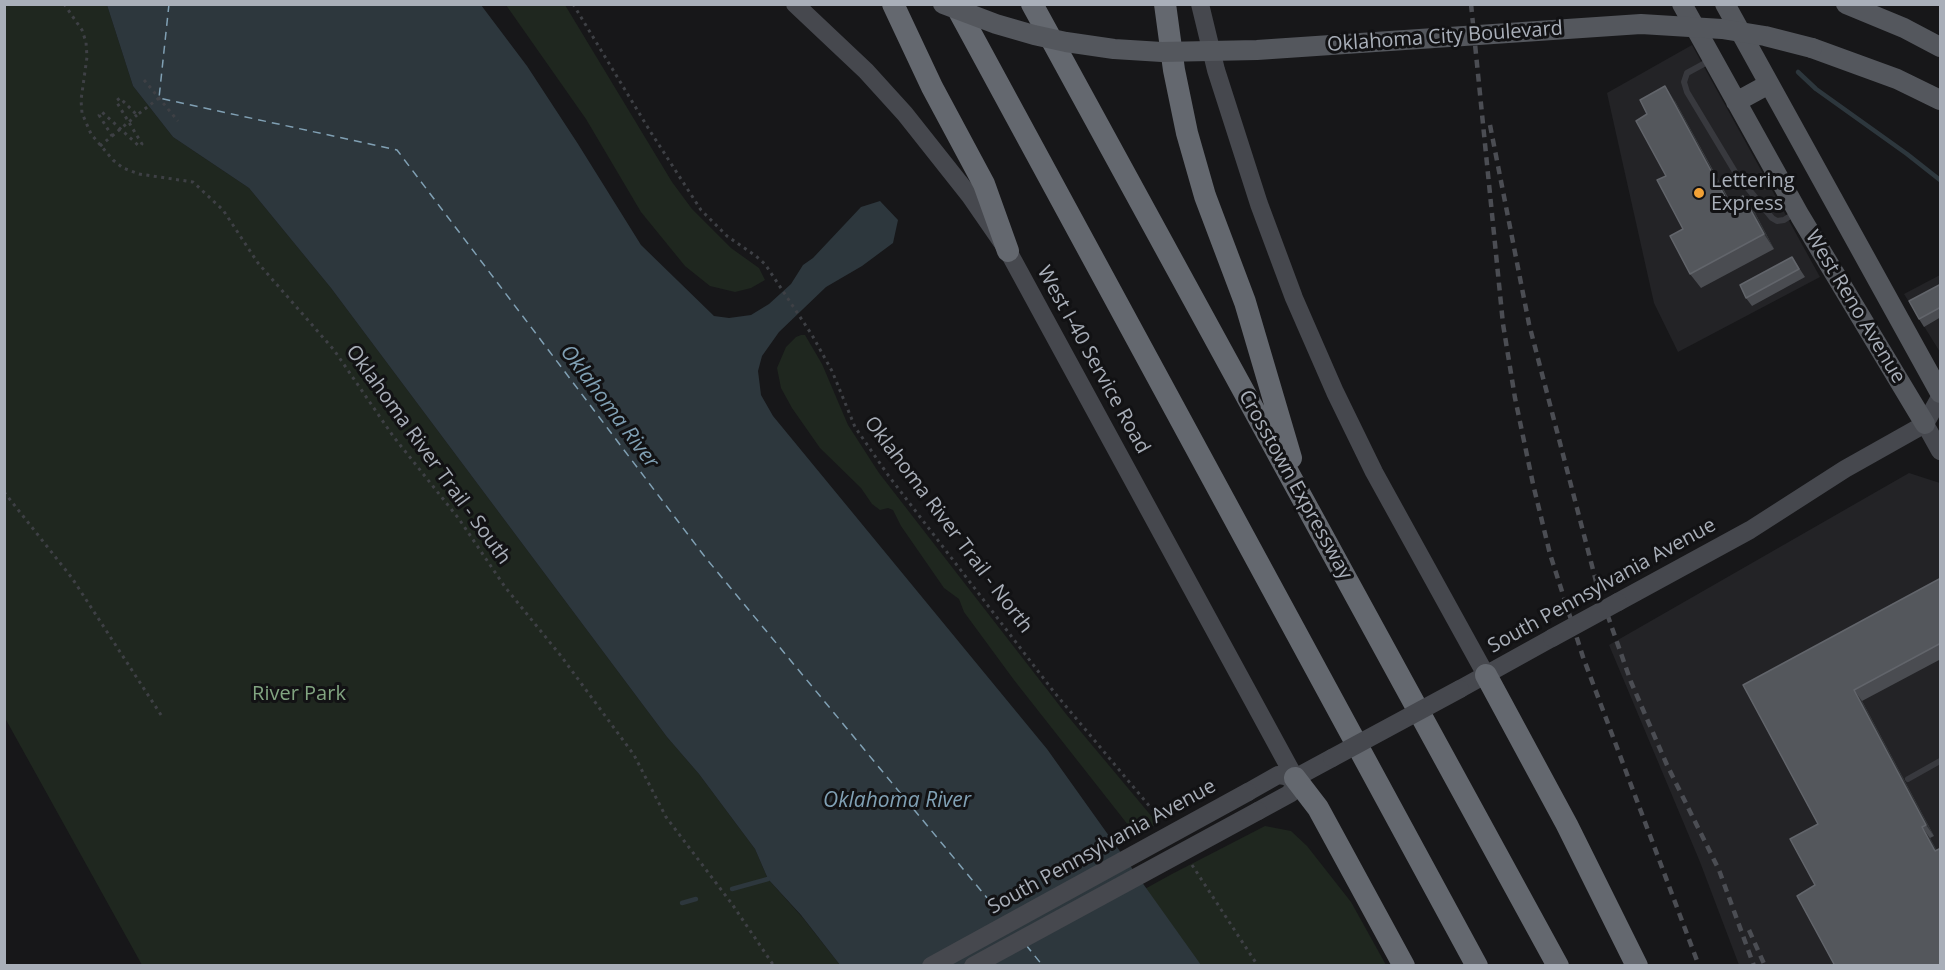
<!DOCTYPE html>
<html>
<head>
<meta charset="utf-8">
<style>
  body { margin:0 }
  #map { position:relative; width:1945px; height:970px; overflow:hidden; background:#171719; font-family:"Open Sans",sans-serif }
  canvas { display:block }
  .frame { position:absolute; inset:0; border:6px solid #a9afb9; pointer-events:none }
</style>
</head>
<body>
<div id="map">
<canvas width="1945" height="970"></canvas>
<div class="frame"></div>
</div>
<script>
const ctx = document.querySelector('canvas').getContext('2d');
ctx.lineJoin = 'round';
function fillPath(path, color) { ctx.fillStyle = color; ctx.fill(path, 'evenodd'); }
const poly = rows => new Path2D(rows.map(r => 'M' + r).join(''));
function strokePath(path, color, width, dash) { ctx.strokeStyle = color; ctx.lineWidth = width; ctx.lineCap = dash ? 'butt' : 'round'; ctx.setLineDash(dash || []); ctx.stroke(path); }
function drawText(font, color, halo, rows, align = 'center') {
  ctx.font = font + ' "Open Sans",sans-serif'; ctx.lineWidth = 6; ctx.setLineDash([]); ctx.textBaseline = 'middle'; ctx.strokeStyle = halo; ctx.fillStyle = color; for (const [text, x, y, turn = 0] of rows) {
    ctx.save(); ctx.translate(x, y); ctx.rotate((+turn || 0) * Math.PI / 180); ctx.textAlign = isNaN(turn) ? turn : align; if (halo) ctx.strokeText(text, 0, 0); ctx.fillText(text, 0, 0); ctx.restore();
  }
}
fillPath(poly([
  [1692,45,1820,277,1678,352,1654,303,1607,93],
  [1940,275,1940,352,1904,294],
  [1909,473,1940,483,1940,965,1739,965,1700,862,1609,645]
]), '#232326');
fillPath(poly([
  [4,5,107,5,133,86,173,137,249,188,331,288,667,737,699,774,755,849,768,879,803,918,840,965,142,965,5,718],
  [506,5,565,5,672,182,692,209,731,248,759,268,765,280,751,288,735,292,710,286,685,266,641,212,586,119],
  [801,335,805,335,822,364,848,425,879,473,1066,714,1158,824,1136,835,1014,680,964,612,959,599,944,588,901,526,893,510,888,508,880,510,872,504,861,488,820,448,792,408,781,388,777,368,786,347,796,337],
  [1265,826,1291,831,1307,846,1351,902,1386,965,1005,966,1172,874]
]), '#1f271f');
fillPath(poly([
  [107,5,481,5,527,66,578,144,641,245,714,316,729,318,751,315,769,304,791,284,803,265,813,258,861,207,880,201,898,220,893,243,862,266,826,287,779,332,762,356,758,371,761,395,773,416,1047,749,1201,965,840,965,801,915,768,879,755,849,699,774,667,737,331,288,249,188,173,137,133,86]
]), '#2d373d');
strokePath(poly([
  [1798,72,1816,89,1907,154,1940,180],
  [732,889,768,879],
  [682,903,696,899]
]), '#2d373d', 4.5);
strokePath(poly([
  [169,4,159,98,397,150,705,557,1002,916],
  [1026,945,1043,966]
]), '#80a0b4', 1.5, [8, 6]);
strokePath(poly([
  [64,4,82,30,86,42,87,57,81,100,82,113,91,134,113,160,123,168,139,174,193,182,223,210,258,263,334,350,393,436,459,519,505,587,561,656,634,755,666,817,732,904,774,966],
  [573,4,650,131,701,210,727,236,756,256,765,264,812,335,832,371,855,427,888,475,1054,692,1161,820],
  [144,80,178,121],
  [112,136,137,115],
  [100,146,112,136,99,115,102,112,139,146,142,144,116,101,120,98,137,115,159,98],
  [4,492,72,578,163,718],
  [1192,865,1258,966]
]), '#3e4045', 3, [3, 4.5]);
strokePath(poly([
  [1709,61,1687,73,1684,82,1687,92,1737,175,1772,218,1777,221,1784,220,1795,213],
  [1908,779,1940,761]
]), '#38393e', 6);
strokePath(poly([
  [795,4,866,71,905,114,970,196,1008,251,1295,778],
  [1200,4,1216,70,1259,204,1294,298,1335,392,1374,472,1486,675],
  [1925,424,1940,451],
  [1618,602,1750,530,1845,469,1925,424,1940,397],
  [1460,689,1552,638],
  [1248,792,1278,775,1295,778,1332,758],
  [1258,811,1291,793,1295,778]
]), '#46484e', 18);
strokePath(poly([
  [1682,4,1800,216,1925,424],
  [1725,4,1940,393],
  [1846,4,1904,28,1940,47],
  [1812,48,1897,79,1940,100],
  [1736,102,1769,84]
]), '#54575d', 20);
strokePath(poly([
  [893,4,932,87,984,184,1008,251],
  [955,4,1477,966],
  [1032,4,1558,966],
  [1165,4,1174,70,1187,133,1205,196,1245,302,1291,458],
  [1486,675,1567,825,1637,966],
  [1295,778,1318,808,1404,966]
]), '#64686f', 22);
strokePath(poly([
  [1471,4,1503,324,1515,398,1533,484,1550,554,1583,657,1699,966],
  [1490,125,1529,324,1597,585,1631,682,1667,765,1719,870,1754,966],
  [1749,930,1765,966]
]), '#4b4d53', 4.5, [8, 6]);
strokePath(poly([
  [1552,638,1618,602],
  [1332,758,1460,689],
  [931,966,1248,792],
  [973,966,1258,811]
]), '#46484e', 18);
strokePath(poly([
  [943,4,996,24,1034,35,1066,42,1114,49,1162,52,1257,50,1641,24,1722,29,1765,36,1812,48]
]), '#54575d', 20);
fillPath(poly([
  [1675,101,1731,203,1743,196,1754,211,1774,249,1701,288,1690,274,1683,229],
  [1792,257,1805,277,1752,306,1746,298],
  [1941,284,1941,317,1924,327,1919,319],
  [1941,578,1941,659,1862,701,1934,836,1930,838,1936,850,1941,966,1815,885,1818,824,1743,685]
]), '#4a4c51');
fillPath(poly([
  [1665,86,1675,101,1739,219,1729,204],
  [1743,196,1754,211,1774,249,1764,234],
  [1854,690,1862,701,1934,836,1926,825],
  [1922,827,1930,838,1941,857,1935,851]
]), '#313336');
const building = poly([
  [1665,86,1729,204,1743,196,1764,234,1690,274,1670,236,1683,229,1657,180,1666,176,1636,121,1647,114,1640,100,1665,86],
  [1792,257,1799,269,1746,298,1740,285,1792,257],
  [1941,284,1941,307,1919,319,1909,301,1941,284],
  [1941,578,1941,643,1854,690,1926,825,1922,827,1935,851,1941,848,1941,966,1835,966,1797,896,1815,885,1790,839,1818,824,1743,685,1941,578]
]);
fillPath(building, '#54575c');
strokePath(building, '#62656b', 1.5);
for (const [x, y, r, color] of [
  [1699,193,6,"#f2a135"]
]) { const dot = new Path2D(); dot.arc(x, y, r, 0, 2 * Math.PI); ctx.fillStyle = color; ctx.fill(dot); strokePath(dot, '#121214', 2); }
drawText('20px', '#a9afb9', '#121214', [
  ["Oklahoma City Boulevard",1445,37,-4],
  ["West Reno Avenue",1855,307,59],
  ["West I-40 Service Road",1093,360,61],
  ["Oklahoma River Trail - South",428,455,54],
  ["Crosstown Expressway",1295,485,61],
  ["Oklahoma River Trail - North",948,525,53],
  ["South Pennsylvania Avenue",1602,586,-29],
  ["South Pennsylvania Avenue",1102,847,-29]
]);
drawText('20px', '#a9afb9', '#121214', [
  ["Lettering",1711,181],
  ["Express",1711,204]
], 'left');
drawText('20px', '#81a480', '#121214', [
  ["River Park",299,694]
]);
drawText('italic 21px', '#80a0b4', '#121214', [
  ["Oklahoma River",609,407,53],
  ["Oklahoma River",897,801]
]);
</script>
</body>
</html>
